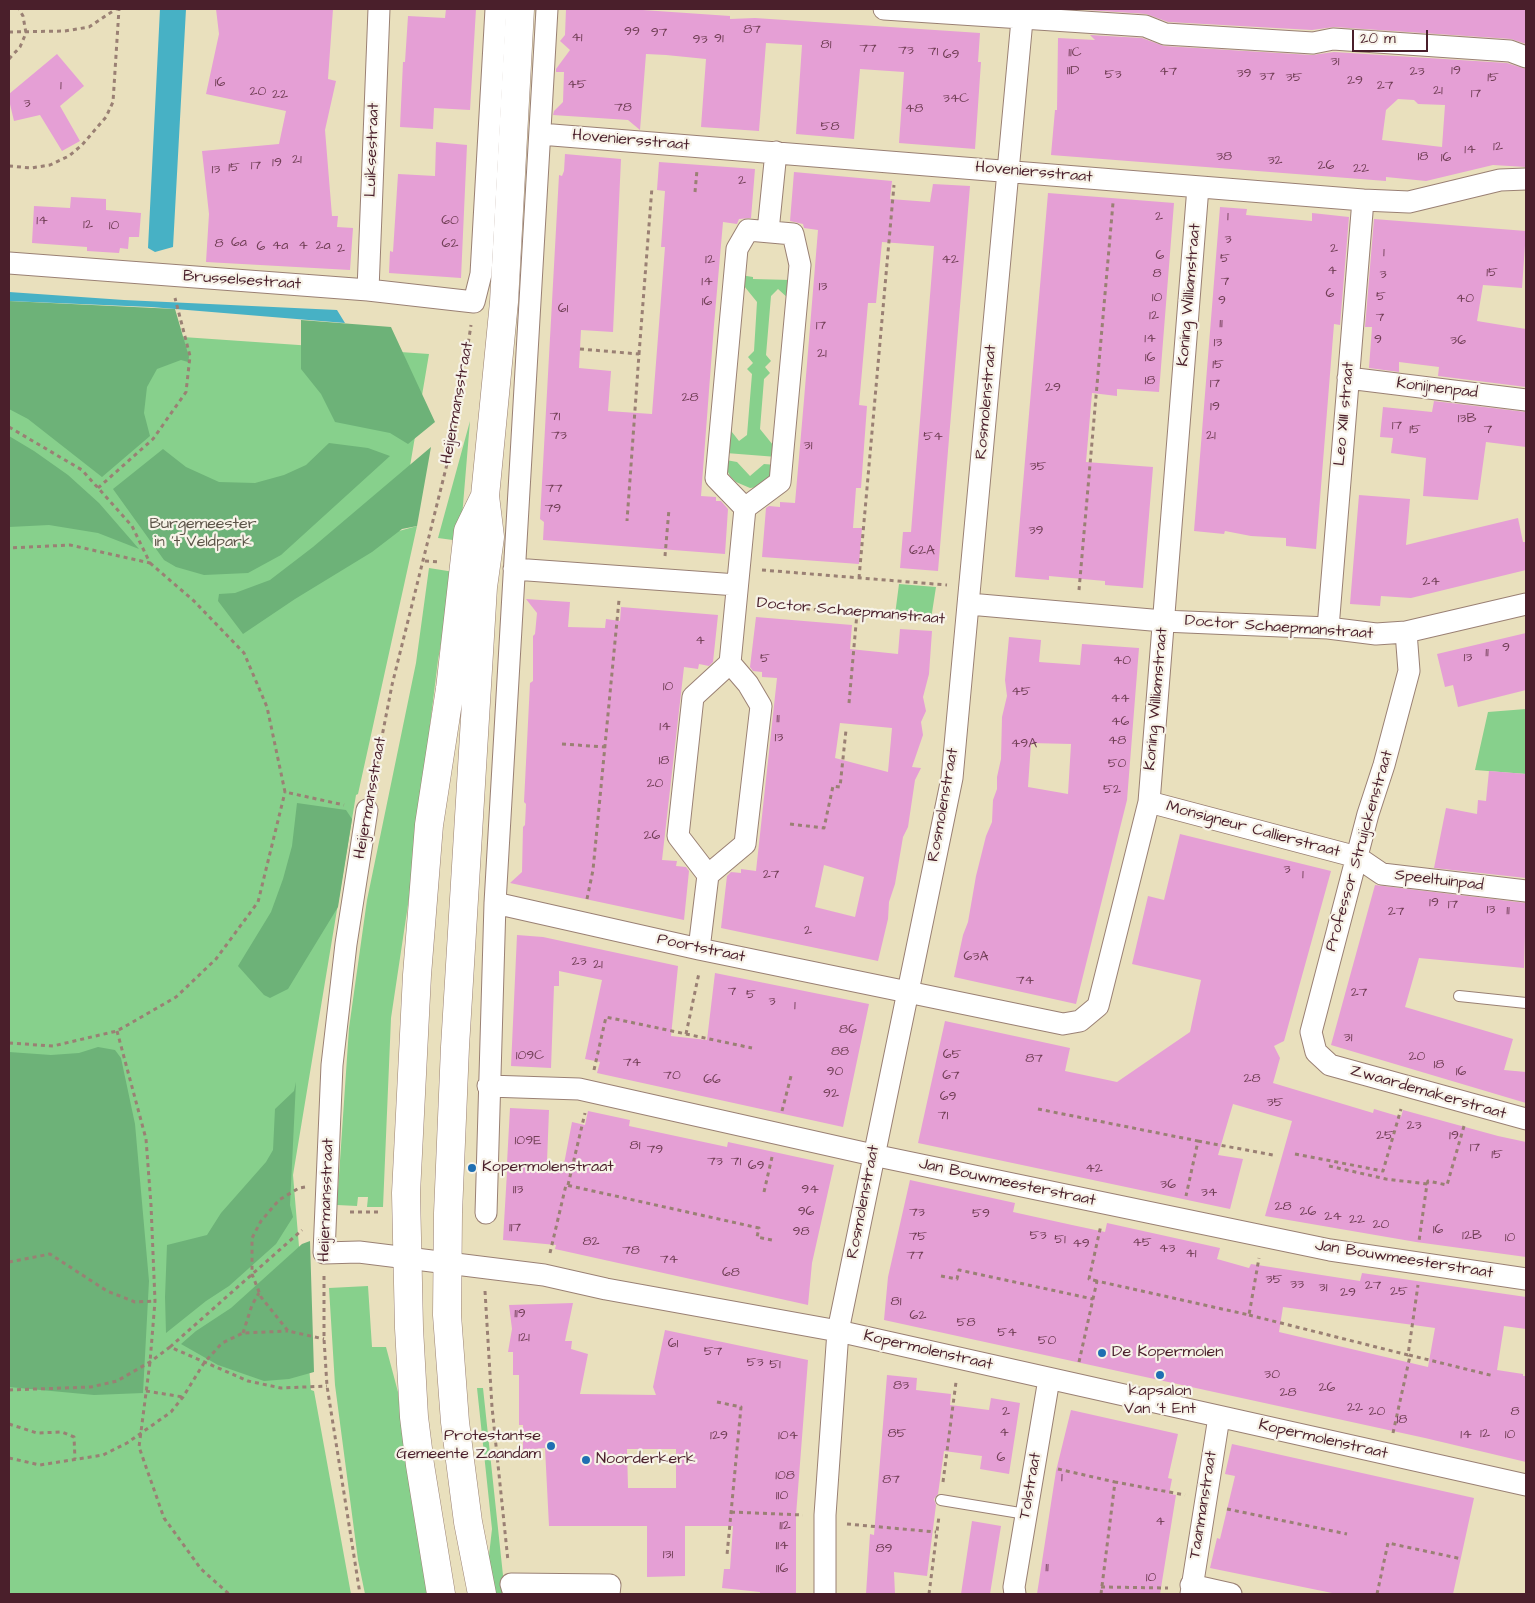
<!DOCTYPE html>
<html>
<head>
<meta charset="utf-8">
<style>
  body { margin:0 }
  #map { position:relative; width:1535px; height:1603px; overflow:hidden; background:#e9e0bd; font-family:"Architects Daughter",sans-serif }
  canvas { display:block }
  .frame { position:absolute; inset:0; border:10px solid #4a1f2b; pointer-events:none }
  .scale { position:absolute; left:1352px; top:30px; width:76px; height:22px; box-sizing:border-box; border:2px solid #4a1f2b; border-top:0; padding-left:6px; font-size:15px; line-height:18px; white-space:nowrap; color:#4a1f2b; -webkit-text-stroke:4px #f7f3e8; paint-order:stroke }
</style>
</head>
<body>
<div id="map">
<canvas width="1535" height="1603"></canvas>
<div class="frame"></div>
<div class="scale">20 m</div>
</div>
<script>
const ctx = document.querySelector('canvas').getContext('2d');
ctx.lineJoin = 'round';
function fillPath(path, color) { ctx.fillStyle = color; ctx.fill(path, 'evenodd'); }
const poly = rows => new Path2D(rows.map(r => 'M' + r).join(''));
function strokePath(path, color, width, dash) { ctx.strokeStyle = color; ctx.lineWidth = width; ctx.lineCap = dash ? 'butt' : 'round'; ctx.setLineDash(dash || []); ctx.stroke(path); }
function drawText(font, color, halo, rows, align = 'center') {
  ctx.font = font + ' "Architects Daughter",sans-serif'; ctx.lineWidth = 4.5; ctx.setLineDash([]); ctx.textBaseline = 'middle'; ctx.strokeStyle = halo; ctx.fillStyle = color; for (const [text, x, y, turn = 0] of rows) {
    ctx.save(); ctx.translate(x, y); ctx.rotate((+turn || 0) * Math.PI / 180); ctx.textAlign = isNaN(turn) ? turn : align; if (halo) ctx.strokeText(text, 0, 0); ctx.fillText(text, 0, 0); ctx.restore();
  }
}
fillPath(poly([
  [740,275,753,277,753,279,791,280,789,299,778,289,771,296,766,355,771,361,765,367,770,373,764,379,760,429,777,450,777,457,726,453,728,427,739,441,747,435,752,374,747,369,753,363,748,357,754,351,757,302,740,281],
  [9,325,429,354,399,531,417,526,358,794,356,795,293,1175,311,1390,314,1391,351,1594,9,1594],
  [470,421,460,541,438,538],
  [726,460,737,462,750,476,764,464,776,465,775,473,758,487,750,488,736,482,730,476,726,468],
  [429,568,454,572,438,660,409,898,391,1018,383,1207,367,1207,368,1197,358,1197,357,1206,337,1205,349,1028,367,900,416,663],
  [899,584,936,587,931,619,895,615],
  [1526,709,1526,774,1475,770,1488,712],
  [368,1286,372,1347,386,1347,398,1392,402,1434,417,1528,432,1594,365,1594,358,1560,335,1385,329,1288],
  [477,1388,483,1388,505,1594,493,1594,488,1564,492,1529]
]), '#87d08c');
fillPath(poly([
  [9,301,175,309,189,357,188,362,181,360,157,369,147,387,144,413,150,436,102,477,28,419,9,409],
  [301,320,391,327,435,422,408,444,390,433,335,422,321,394,301,369],
  [9,436,34,451,68,475,99,503,139,549,98,533,49,525,9,527],
  [329,443,368,448,390,456,281,555,248,573,204,575,176,567,164,560,113,489,163,449,186,467,219,482,255,483,284,475,306,465],
  [431,447,417,526,402,529,372,552,295,599,243,634,218,601,219,594,235,593,270,580,313,547],
  [297,803,346,810,352,819,350,832,338,907,288,989,270,998,264,995,238,966,271,912,283,879,292,846],
  [98,1047,115,1050,121,1058,135,1124,149,1281,143,1393,94,1395,9,1387,9,1052,51,1055,79,1053],
  [296,1082,290,1205,293,1217,276,1244,229,1286,206,1301,166,1333,165,1297,167,1245,207,1235,221,1213,266,1162,273,1150,275,1109,294,1091],
  [310,1241,314,1372,289,1379,264,1381,218,1365,181,1344,196,1331,231,1308,302,1244]
]), '#6db278');
fillPath(poly([
  [160,9,186,9,173,247,155,252,148,248],
  [9,292,124,300,337,310,345,323,151,307,9,301]
]), '#47b1c5');
fillPath(poly([
  [216,9,333,9,328,79,336,81,325,130,332,216,338,216,337,227,353,228,350,270,206,262,209,214,202,151,279,144,286,111,206,94,219,34],
  [446,9,476,9,470,110,434,108,433,129,400,127,403,62,405,62,408,16,445,18],
  [566,9,628,9,730,16,730,19,755,18,980,33,978,62,981,62,975,149,899,143,904,72,860,69,854,139,796,134,802,45,766,43,759,131,701,127,706,59,666,55,646,54,640,130,628,120,553,115,554,111,563,102,564,72,556,72,556,69,570,50,560,41,565,35],
  [1072,9,1526,9,1526,44,1511,39,1334,27,1312,30,1168,22,1146,14],
  [1090,35,1142,38,1164,46,1312,55,1334,52,1507,63,1526,69,1526,167,1493,165,1426,181,1386,177,1386,181,1051,155,1055,110,1057,110,1058,38,1095,40],
  [1398,99,1414,100,1418,104,1445,105,1442,147,1382,140,1386,110],
  [57,54,84,86,60,106,80,141,62,151,40,115,14,121,9,100,9,94],
  [436,142,467,145,461,278,389,273,390,251,393,252,398,174,435,176],
  [565,154,621,159,613,332,581,330,579,368,611,371,608,411,652,414,665,247,661,247,665,191,657,190,659,162,755,169,751,218,739,219,737,224,723,222,714,325,701,496,716,497,716,501,721,501,728,509,725,554,543,540,544,522,540,519,559,175,562,176,564,171],
  [794,172,892,181,890,199,930,202,933,184,970,186,938,571,900,568,903,532,911,532,934,246,882,242,876,303,868,303,859,405,867,406,861,488,856,488,853,528,862,528,859,564,762,557,766,508,769,506,780,507,780,502,795,503,804,400,818,230,804,228,803,224,790,221],
  [1048,193,1174,203,1159,392,1117,389,1117,396,1092,393,1086,462,1153,467,1143,588,1105,585,1105,581,1049,576,1049,580,1015,577],
  [71,197,106,199,106,210,141,213,139,237,129,237,128,249,120,248,119,253,87,251,87,247,32,243,34,206,70,208],
  [1220,207,1247,209,1246,215,1312,221,1312,213,1349,217,1340,325,1334,324,1316,549,1286,546,1286,538,1251,536,1225,531,1224,534,1194,531],
  [1374,219,1526,231,1522,288,1483,285,1477,321,1526,329,1526,387,1438,376,1439,367,1399,362,1399,372,1369,368,1372,327,1365,327],
  [1434,401,1526,412,1526,447,1486,442,1478,500,1423,496,1426,458,1391,453,1393,438,1380,437,1383,407,1432,412],
  [1359,495,1410,499,1406,545,1518,518,1523,542,1526,542,1526,570,1411,598,1381,596,1380,606,1350,604],
  [526,599,570,602,568,627,605,628,606,619,620,621,621,607,718,615,713,662,709,666,699,664,698,669,684,667,662,860,677,861,676,866,686,867,689,871,684,920,510,883,522,872,523,827,525,825,526,804,524,802,530,683,533,681,533,636,535,634,537,613],
  [756,617,852,625,850,649,898,654,900,629,932,631,929,674,923,697,926,711,921,722,923,735,912,767,921,768,915,780,908,827,903,837,895,884,889,902,888,919,878,961,721,928,727,876,731,872,741,873,741,869,756,871,777,678,762,677,762,672,753,671,750,667],
  [840,723,892,728,888,772,835,758],
  [824,865,864,877,855,917,815,907],
  [1526,633,1526,690,1458,707,1453,685,1445,687,1437,654],
  [1009,637,1041,640,1039,662,1080,665,1082,644,1139,648,1127,800,1076,1004,954,977,963,935,968,922,976,876,986,836,992,822,993,800,997,789,997,777,1001,759,1002,717,1007,696,1005,680],
  [1031,743,1071,744,1068,794,1028,787],
  [1489,771,1526,774,1526,878,1434,868,1446,808,1477,814,1478,800,1486,801],
  [1180,834,1331,871,1284,1041,1274,1046,1280,1058,1273,1083,1373,1113,1374,1109,1401,1117,1403,1110,1498,1136,1526,1142,1526,1257,1416,1242,1265,1216,1292,1121,1233,1104,1218,1155,1243,1159,1230,1209,918,1143,945,1021,1070,1048,1065,1071,1117,1082,1190,1032,1201,980,1132,964,1148,896,1164,900],
  [1375,885,1526,903,1524,968,1419,958,1405,1007,1513,1039,1504,1070,1526,1072,1526,1103,1331,1045],
  [517,935,543,937,678,966,671,1036,707,1040,715,973,869,1004,843,1127,597,1073,600,1062,585,1059,602,980,559,971,559,986,554,986,551,1068,511,1066],
  [510,1108,549,1110,547,1162,564,1164,572,1122,585,1125,588,1111,630,1120,629,1126,727,1147,728,1142,834,1165,812,1263,808,1305,555,1249,556,1245,503,1240,507,1172,502,1168,507,1163],
  [910,1180,1015,1203,1013,1212,1072,1225,1105,1232,1107,1223,1220,1248,1217,1259,1249,1268,1251,1264,1360,1281,1362,1273,1526,1297,1526,1329,1504,1326,1497,1370,1523,1374,1523,1376,1526,1376,1526,1462,1425,1438,884,1320,888,1277],
  [1283,1307,1435,1328,1428,1367,1279,1332],
  [573,1303,565,1341,572,1341,571,1349,588,1354,580,1394,656,1395,653,1387,665,1330,808,1360,796,1515,796,1594,760,1594,760,1592,722,1588,724,1569,730,1569,733,1526,685,1526,685,1576,647,1577,647,1526,549,1526,545,1448,523,1450,523,1425,519,1425,519,1375,513,1375,513,1352,508,1352,512,1329,509,1305],
  [627,1449,676,1449,676,1488,628,1488],
  [887,1375,917,1378,916,1390,951,1394,950,1405,989,1410,991,1398,1020,1403,1009,1474,980,1469,982,1456,944,1451,938,1494,934,1499,936,1505,927,1576,894,1572,895,1594,866,1594,870,1534,874,1535],
  [1071,1410,1178,1434,1168,1478,1172,1479,1169,1494,1176,1495,1160,1594,1037,1594,1056,1471],
  [1232,1444,1474,1498,1453,1594,1337,1594,1210,1568,1217,1538,1220,1539,1235,1476,1225,1474],
  [972,1521,1001,1526,990,1594,961,1594]
]), '#e59fd5');
const lane = poly([
  [1459,996,1526,1003],
  [941,1500,1026,1514]
]);
const street = poly([
  [884,9,1145,26,1165,34,1313,43,1333,39,1510,51,1526,57],
  [540,134,1363,200,1409,202,1500,180,1526,179],
  [768,231,776,152],
  [9,263,368,290,474,302,481,274,496,9],
  [368,290,379,9],
  [1348,378,1526,400],
  [514,569,737,585],
  [969,604,1163,621,1328,628,1376,634,1406,632,1526,604],
  [1328,628,1363,200],
  [1406,632,1409,671,1384,765,1368,814,1311,1032,1316,1052,1330,1065,1526,1119],
  [1149,802,1357,857,1382,874,1526,891],
  [367,810,346,944,332,1065,324,1253,359,1252,544,1275,606,1289,838,1331,1526,1485],
  [708,875,678,836,693,697,730,663,745,508,780,482,800,265,793,234,748,230,737,249,716,478,745,508],
  [495,903,699,949,1063,1024,1080,1021,1098,1006,1149,802,1198,187],
  [699,949,708,875,745,844,761,706,748,684,730,663],
  [488,1086,579,1089,873,1155,1330,1250,1526,1279],
  [486,1213,495,903,547,9],
  [1191,1585,1231,1594],
  [514,1594,511,1584,610,1585,609,1594],
  [825,1594,825,1515,838,1331,952,778,1023,9],
  [1015,1594,1014,1587,1049,1379],
  [1191,1594,1219,1417]
]);
const secondary = poly([
  [441,1594,420,1465,414,1417,409,1328,406,1193,417,975,429,825,450,689,468,531,485,496],
  [482,1594,468,1522,455,1422,447,1315,448,1213,455,1047,483,587,490,537,485,496,504,302,520,9]
]);
strokePath(lane, '#9a8074', 12);
strokePath(street, '#9a8074', 23);
strokePath(secondary, '#9a8074', 29);
strokePath(poly([
  [9,32,65,31,89,27,116,9],
  [9,59,20,47,26,33,23,16,19,9],
  [9,166,31,168,50,165,69,156,82,145,106,117,113,102,119,9],
  [695,192,697,170],
  [580,349,639,354,627,521],
  [639,354,652,187],
  [9,427,82,470,132,526,150,563,70,545,9,548],
  [98,488,153,439,186,392,190,356,175,298],
  [665,556,669,509],
  [425,561,439,562],
  [150,563,194,601,244,653,267,707,285,792,344,805],
  [762,570,947,585],
  [859,578,894,185],
  [1079,590,1113,203],
  [758,605,944,620],
  [849,703,857,613],
  [562,744,605,747],
  [372,788,392,685,454,436,471,325],
  [790,824,824,828,833,786,840,787,846,730],
  [587,899,593,870,619,600],
  [117,1031,146,1139,151,1205,155,1301,150,1362,139,1447,164,1518,201,1569,229,1594],
  [686,1034,699,973],
  [9,1043,53,1046,117,1031,176,997,216,959,258,902,285,792],
  [594,1070,606,1017,752,1048],
  [1038,1109,1198,1141,1186,1196],
  [782,1111,791,1076],
  [1198,1141,1273,1155],
  [1295,1154,1383,1171,1401,1109],
  [1329,1166,1386,1179,1427,1184,1419,1241],
  [1427,1184,1428,1181,1447,1185,1464,1126],
  [568,1185,585,1113],
  [305,1187,299,1188,279,1200,261,1221,252,1238,252,1274,261,1297,288,1331,324,1339],
  [764,1192,772,1157],
  [350,1212,381,1212],
  [550,1253,566,1185,759,1228,757,1237,772,1240],
  [9,1262,50,1254,107,1291,135,1302,155,1301],
  [324,1276,324,1339,327,1386,360,1594],
  [941,1276,957,1279,959,1270,1093,1299],
  [1097,1281,1089,1279,1101,1225],
  [485,1291,492,1407,508,1561],
  [1249,1315,1408,1355,1418,1285],
  [243,1333,252,1305,259,1293],
  [170,1347,302,1230],
  [1409,1355,1494,1376],
  [1079,1362,1097,1281,1249,1315,1259,1258],
  [9,1390,91,1387,117,1381,150,1362,170,1347,248,1381,281,1388,327,1386],
  [146,1391,183,1397],
  [717,1402,741,1407,727,1555],
  [9,1424,37,1433,62,1432,74,1437,75,1459],
  [1393,1433,1410,1356],
  [9,1458,40,1465,103,1455,127,1443,171,1412,183,1397,204,1363,222,1343,243,1333,288,1331],
  [1058,1469,1115,1482],
  [943,1482,956,1382],
  [1227,1509,1347,1534],
  [731,1512,803,1515],
  [847,1524,936,1532],
  [1101,1587,1168,1588],
  [929,1594,939,1516],
  [1101,1594,1115,1482,1185,1495],
  [1377,1594,1388,1543,1462,1559]
]), '#9a8074', 3, [4, 4]);
strokePath(lane, '#fff', 10);
strokePath(street, '#fff', 21);
strokePath(secondary, '#fff', 28);
for (const [x, y, r, color] of [
  [472,1168,5,"#1f6fb2"],
  [1102,1353,5,"#1f6fb2"],
  [1160,1375,5,"#1f6fb2"],
  [551,1446,5,"#1f6fb2"],
  [586,1460,5,"#1f6fb2"]
]) { const dot = new Path2D(); dot.arc(x, y, r, 0, 2 * Math.PI); ctx.fillStyle = color; ctx.fill(dot); strokePath(dot, '#f7f3e8', 2); }
drawText('14px', '#713f56', null, [
  ["87",752,30],
  ["99",632,32],
  ["97",659,33],
  ["41",577,38],
  ["91",719,39],
  ["93",700,40],
  ["81",826,45],
  ["77",868,49],
  ["73",906,51],
  ["71",933,52],
  ["11C",1075,53],
  ["69",951,55],
  ["31",1335,62],
  ["11D",1073,71],
  ["19",1456,71],
  ["47",1168,72],
  ["23",1417,72],
  ["39",1244,74],
  ["53",1113,75],
  ["37",1267,77],
  ["35",1294,78],
  ["15",1493,78],
  ["29",1355,81],
  ["16",220,83],
  ["45",577,85],
  ["1",61,86],
  ["27",1385,86],
  ["21",1438,91],
  ["20",258,92],
  ["17",1476,94],
  ["22",280,95],
  ["34C",956,99],
  ["3",27,104],
  ["78",623,108],
  ["48",914,109],
  ["58",830,127],
  ["12",1498,147],
  ["14",1470,150],
  ["38",1224,157],
  ["18",1423,157],
  ["16",1446,158],
  ["21",297,160],
  ["32",1275,161],
  ["19",277,163],
  ["17",256,166],
  ["26",1326,166],
  ["15",234,168],
  ["22",1361,169],
  ["13",216,170],
  ["2",742,181],
  ["2",1159,217],
  ["1",1228,217],
  ["14",42,221],
  ["60",450,221],
  ["12",88,225],
  ["10",114,226],
  ["3",1228,240],
  ["6a",239,243],
  ["8",219,244],
  ["62",450,244],
  ["4a",280,246],
  ["4",303,246],
  ["2a",323,246],
  ["6",261,247],
  ["2",341,249],
  ["2",1334,249],
  ["1",1384,253],
  ["6",1160,256],
  ["5",1225,259],
  ["12",710,260],
  ["42",950,260],
  ["4",1332,271],
  ["15",1492,273],
  ["8",1157,274],
  ["3",1383,275],
  ["14",707,282],
  ["7",1225,282],
  ["13",823,287],
  ["6",1330,294],
  ["5",1381,297],
  ["10",1157,298],
  ["40",1465,299],
  ["9",1222,301],
  ["16",707,302],
  ["61",563,309],
  ["12",1154,316],
  ["7",1380,318],
  ["11",1221,324],
  ["17",821,326],
  ["14",1150,339],
  ["9",1378,340],
  ["36",1458,341],
  ["13",1218,343],
  ["21",822,354],
  ["16",1150,358],
  ["15",1218,365],
  ["18",1150,381],
  ["17",1215,384],
  ["29",1053,388],
  ["28",690,398],
  ["19",1215,407],
  ["71",555,417],
  ["13B",1467,419],
  ["17",1397,426],
  ["15",1415,430],
  ["7",1488,430],
  ["73",559,436],
  ["21",1211,436],
  ["54",933,437],
  ["31",808,446],
  ["35",1038,467],
  ["77",554,489],
  ["79",553,509],
  ["39",1036,531],
  ["62A",922,551],
  ["24",1431,582],
  ["4",700,641],
  ["9",1506,648],
  ["11",1487,653],
  ["13",1468,658],
  ["5",765,659],
  ["40",1122,661],
  ["10",668,687],
  ["45",1021,692],
  ["44",1120,699],
  ["11",778,719],
  ["46",1120,722],
  ["14",665,727],
  ["13",779,738],
  ["48",1117,741],
  ["49A",1024,744],
  ["18",664,761],
  ["50",1117,764],
  ["20",655,784],
  ["52",1112,790],
  ["26",652,836],
  ["3",1287,870],
  ["27",771,875],
  ["1",1303,875],
  ["19",1434,903],
  ["17",1453,905],
  ["13",1491,910],
  ["11",1508,911],
  ["27",1396,912],
  ["2",808,931],
  ["63A",976,957],
  ["23",579,962],
  ["21",598,965],
  ["74",1025,981],
  ["7",732,992],
  ["27",1359,993],
  ["5",751,995],
  ["3",772,1002],
  ["1",795,1006],
  ["86",848,1030],
  ["31",1348,1038],
  ["88",840,1052],
  ["65",952,1055],
  ["109C",530,1056],
  ["20",1417,1057],
  ["87",1034,1059],
  ["74",632,1063],
  ["18",1439,1065],
  ["90",835,1072],
  ["16",1461,1072],
  ["70",672,1076],
  ["67",951,1076],
  ["28",1252,1079],
  ["66",712,1080],
  ["92",831,1094],
  ["69",948,1097],
  ["35",1275,1103],
  ["71",943,1116],
  ["23",1414,1126],
  ["25",1385,1136],
  ["19",1454,1136],
  ["109E",528,1141],
  ["81",635,1146],
  ["17",1475,1148],
  ["79",655,1150],
  ["15",1497,1155],
  ["73",715,1162],
  ["71",736,1162],
  ["69",756,1166],
  ["42",1094,1169],
  ["36",1168,1185],
  ["113",518,1190],
  ["94",810,1190],
  ["34",1209,1193],
  ["28",1283,1207],
  ["96",806,1212],
  ["26",1308,1212],
  ["73",917,1213],
  ["59",981,1214],
  ["24",1333,1217],
  ["22",1357,1220],
  ["20",1381,1225],
  ["117",515,1228],
  ["16",1438,1230],
  ["98",801,1232],
  ["53",1038,1236],
  ["12B",1472,1236],
  ["75",918,1237],
  ["10",1510,1238],
  ["51",1060,1240],
  ["82",591,1242],
  ["45",1142,1243],
  ["49",1081,1244],
  ["43",1167,1249],
  ["78",631,1251],
  ["41",1191,1254],
  ["77",915,1256],
  ["74",669,1260],
  ["68",731,1273],
  ["35",1274,1280],
  ["33",1297,1285],
  ["27",1373,1286],
  ["31",1323,1288],
  ["25",1399,1292],
  ["29",1348,1293],
  ["81",896,1302],
  ["119",520,1314],
  ["62",918,1316],
  ["58",966,1323],
  ["54",1007,1333],
  ["121",524,1338],
  ["50",1047,1341],
  ["61",673,1344],
  ["57",713,1352],
  ["53",755,1363],
  ["51",775,1365],
  ["30",1272,1375],
  ["83",901,1386],
  ["26",1327,1388],
  ["28",1288,1393],
  ["22",1355,1408],
  ["2",1006,1412],
  ["20",1377,1412],
  ["8",1515,1412],
  ["18",1402,1420],
  ["4",1004,1433],
  ["85",897,1434],
  ["12",1485,1434],
  ["14",1466,1435],
  ["10",1510,1435],
  ["129",719,1436],
  ["104",788,1436],
  ["6",1001,1458],
  ["108",785,1476],
  ["1",1062,1478],
  ["87",891,1480],
  ["110",782,1496],
  ["4",1160,1522],
  ["112",785,1526],
  ["114",782,1546],
  ["89",884,1549],
  ["131",668,1555],
  ["11",1047,1568],
  ["116",782,1569],
  ["10",1151,1578]
]);
drawText('16px', '#4a1f2b', '#f7f3e8', [
  ["Hoveniersstraat",631,141,5],
  ["Luiksestraat",373,150,-88],
  ["Hoveniersstraat",1034,173,5],
  ["Brusselsestraat",242,281,4],
  ["Koning Williamstraat",1190,295,-85],
  ["Konijnenpad",1437,389,7],
  ["Rosmolenstraat",987,402,-85],
  ["Heijermansstraat",458,403,-80],
  ["Leo XIII straat",1345,414,-85],
  ["Doctor Schaepmanstraat",851,612,5],
  ["Doctor Schaepmanstraat",1279,628,4],
  ["Koning Williamstraat",1157,699,-85],
  ["Heijermansstraat",371,798,-80],
  ["Rosmolenstraat",944,805,-80],
  ["Monsigneur Callierstraat",1253,830,15],
  ["Professor Struijckenstraat",1360,851,-74],
  ["Speeltuinpad",1439,881,7],
  ["Poortstraat",701,949,12],
  ["Zwaardemakerstraat",1428,1093,16],
  ["Jan Bouwmeesterstraat",1007,1183,12],
  ["Heijermansstraat",327,1200,-88],
  ["Rosmolenstraat",864,1202,-79],
  ["Jan Bouwmeesterstraat",1404,1260,9],
  ["Kopermolenstraat",928,1351,13],
  ["Kopermolenstraat",1323,1440,13],
  ["Tolstraat",1031,1486,-80],
  ["Taanmanstraat",1204,1505,-81]
]);
drawText('16px', '#5c5448', '#f7f3e8', [
  ["Burgemeester",203,525],
  ["in 't Veldpark",203,543]
]);
drawText('16px', '#4a1f2b', '#f7f3e8', [
  ["Kopermolenstraat",482,1168],
  ["De Kopermolen",1112,1353],
  ["kapsalon",1160,1392,"center"],
  ["Van 't Ent",1160,1410,"center"],
  ["Protestantse",541,1437,"right"],
  ["Gemeente Zaandam",541,1455,"right"],
  ["Noorderkerk",596,1460]
], 'left');
</script>
</body>
</html>
